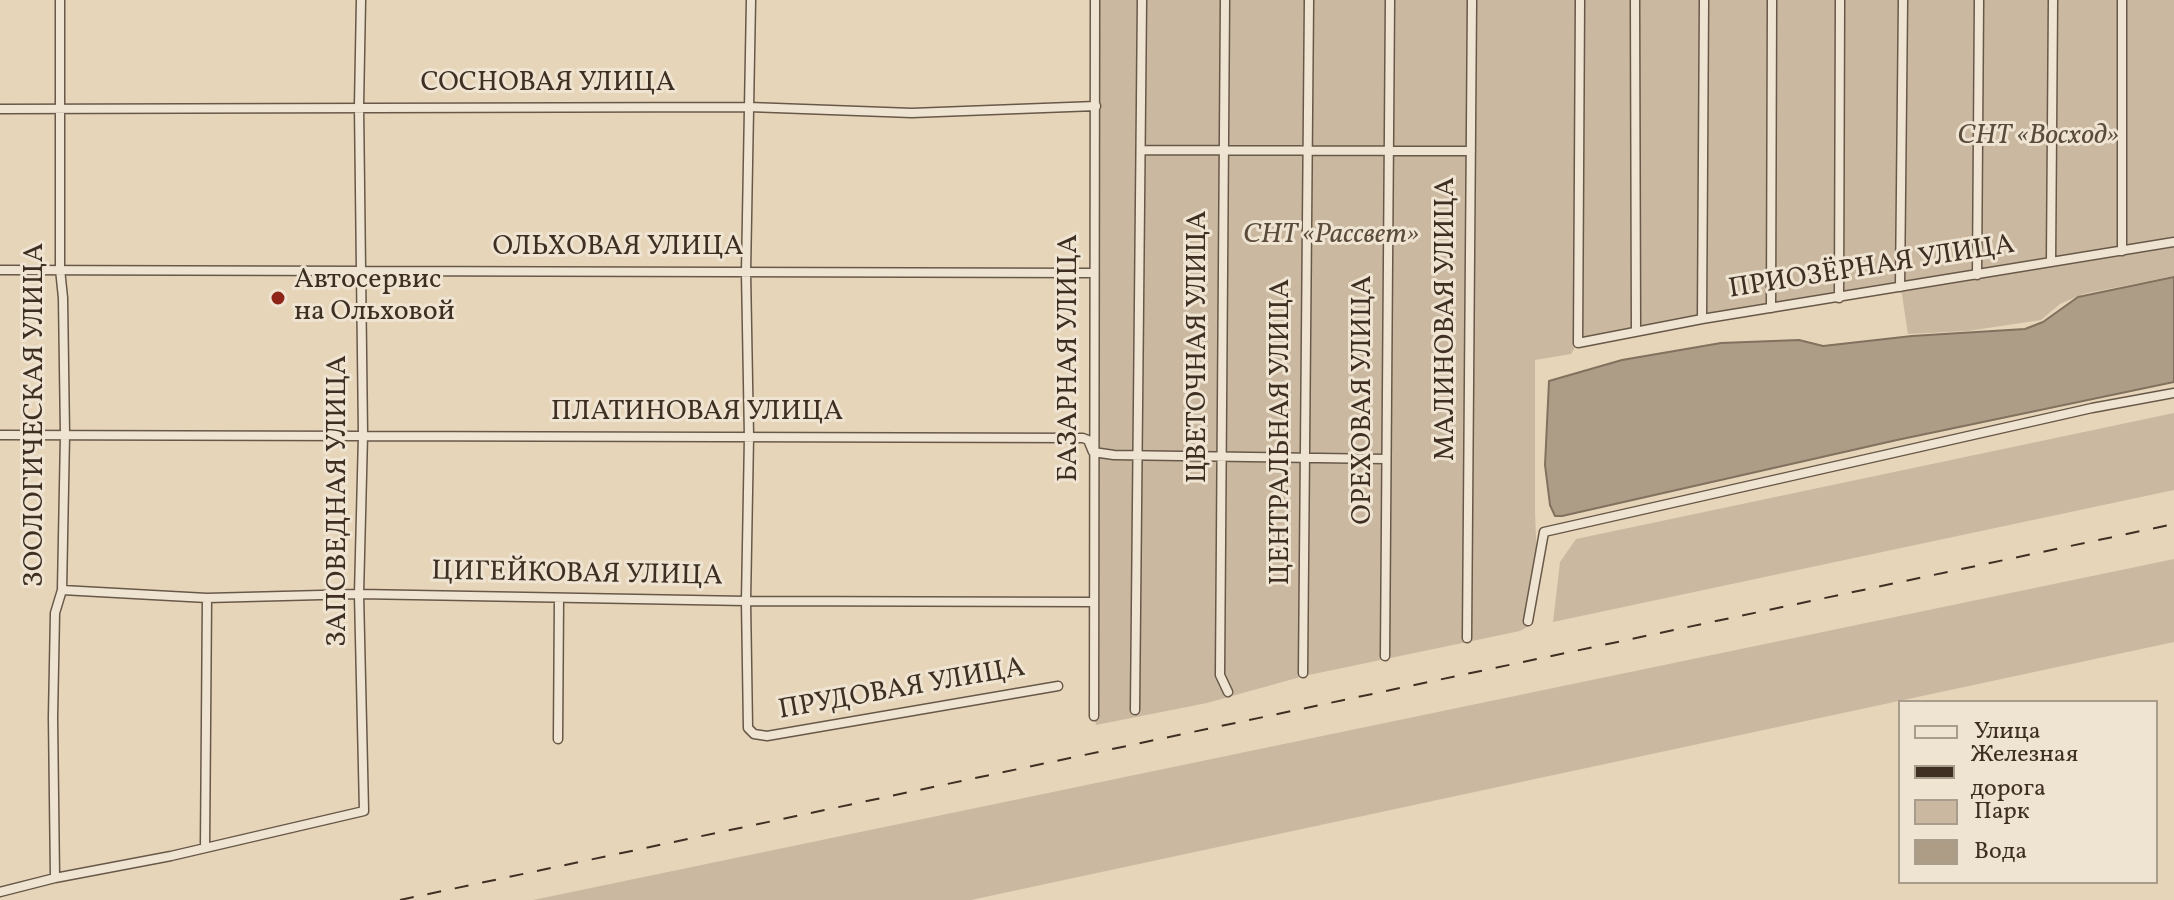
<!DOCTYPE html>
<html>
<head>
<meta charset="utf-8">
<style>
  body { margin:0 }
  #map { position:relative; width:2174px; height:900px; overflow:hidden; background:#e7d5ba; font-family:Vollkorn,serif }
  canvas { display:block }
  .legend { position:absolute; left:1898px; top:700px; width:260px; height:184px; box-sizing:border-box; background:#efe4d2; border:2px solid #a89c8c; margin:0; padding:10px 14px; list-style:none; font-size:24px; color:#3e2f22 }
  .legend li { display:flex; align-items:center; gap:16px; height:40px }
  .legend b { width:40px; border:2px solid #a89c8c }
</style>
</head>
<body>
<div id="map">
<canvas width="2174" height="900"></canvas>
<ul class="legend">
<li><b style="height:10px;background:#efe4d2"></b>Улица</li>
<li><b style="height:10px;background:#3e2f22"></b>Железная дорога</li>
<li><b style="height:22px;background:#cab9a0"></b>Парк</li>
<li><b style="height:22px;background:#ae9d86"></b>Вода</li>
</ul>
</div>
<script>
const ctx = document.querySelector('canvas').getContext('2d');
ctx.lineJoin = 'round';
function fillPath(path, color) { ctx.fillStyle = color; ctx.fill(path, 'evenodd'); }
const poly = rows => new Path2D(rows.map(r => 'M' + r).join(''));
function strokePath(path, color, width, dash) { ctx.strokeStyle = color; ctx.lineWidth = width; ctx.lineCap = dash ? 'butt' : 'round'; ctx.setLineDash(dash || []); ctx.stroke(path); }
function drawText(font, color, halo, rows, align = 'center') {
  ctx.font = font + ' Vollkorn,serif'; ctx.lineWidth = 6; ctx.setLineDash([]); ctx.textBaseline = 'middle'; ctx.strokeStyle = halo; ctx.fillStyle = color; for (const [text, x, y, turn = 0] of rows) {
    ctx.save(); ctx.translate(x, y); ctx.rotate((+turn || 0) * Math.PI / 180); ctx.textAlign = isNaN(turn) ? turn : align; if (halo) ctx.strokeText(text, 0, 0); ctx.fillText(text, 0, 0); ctx.restore();
  }
}
fillPath(poly([
  [1095,0,2174,0,2174,276,2083,294,2060,304,2041,320,1968,331,1908,334,1901,288,1578,343,1571,354,1535,360,1535,512,1538,587,1537,603,1529,626,1520,631,1304,676,1207,703,1096,725,1094,716],
  [2174,413,2174,490,1553,622,1560,562,1576,539],
  [2174,559,2174,642,971,900,533,900]
]), '#cab9a0');
const water = poly([
  [2174,277,2174,382,1897,440,1562,516,1555,516,1550,505,1545,465,1549,381,1622,360,1721,343,1799,340,1823,346,1912,336,2025,329,2043,322,2078,297,2174,277]
]);
fillPath(water, '#ae9d86');
strokePath(water, '#81715e', 2);
const street = poly([
  [751,0,746,272,749,437,746,601,748,728,754,734,767,736,1058,686],
  [1225,0,1220,675,1228,692],
  [1580,0,1578,343,1702,319,2174,242],
  [1635,0,1636,331],
  [0,109,749,107,912,113,1096,106],
  [1141,150,1471,151],
  [2122,251,2122,0],
  [2051,262,2053,0],
  [0,270,1093,273],
  [1977,275,1979,0],
  [1900,287,1903,0],
  [1839,298,1840,0],
  [1771,308,1772,0],
  [1702,319,1704,0],
  [0,435,1083,438,1088,440,1093,452,1114,455,1386,459],
  [62,590,207,598,359,594,746,601,1092,602],
  [1528,621,1544,532,2092,408,2174,393],
  [1467,638,1472,0],
  [1385,656,1390,0],
  [1303,673,1309,0],
  [1135,710,1142,0],
  [1094,716,1095,0],
  [558,739,559,598],
  [205,848,207,598],
  [55,878,53,717,55,613,62,590,65,435,63,298,60,269,60,0],
  [0,892,55,878,171,856,364,811,359,594,363,435,359,106,361,0]
]);
strokePath(street, '#685848', 11);
strokePath(street, '#efe4d2', 8);
strokePath(poly([
  [400,900,2174,524]
]), '#3e2f22', 2, [14, 14]);
for (const [x, y, r, color] of [
  [278,298,8,"#8f2418"]
]) { const dot = new Path2D(); dot.arc(x, y, r, 0, 2 * Math.PI); ctx.fillStyle = color; ctx.fill(dot); strokePath(dot, '#efe4d2', 3); }
drawText('28px', '#3e2f22', '#efe4d2', [
  ["СОСНОВАЯ УЛИЦА",548,85],
  ["ОЛЬХОВАЯ УЛИЦА",618,249],
  ["ПРИОЗЁРНАЯ УЛИЦА",1872,269,-9],
  ["МАЛИНОВАЯ УЛИЦА",1448,319,-90],
  ["ЦВЕТОЧНАЯ УЛИЦА",1200,347,-90],
  ["БАЗАРНАЯ УЛИЦА",1071,358,-90],
  ["ОРЕХОВАЯ УЛИЦА",1365,400,-90],
  ["ПЛАТИНОВАЯ УЛИЦА",697,414],
  ["ЗООЛОГИЧЕСКАЯ УЛИЦА",37,415,-90],
  ["ЦЕНТРАЛЬНАЯ УЛИЦА",1283,432,-90],
  ["ЗАПОВЕДНАЯ УЛИЦА",340,501,-90],
  ["ЦИГЕЙКОВАЯ УЛИЦА",577,576,1],
  ["ПРУДОВАЯ УЛИЦА",902,691,-10]
]);
drawText('italic 28px', '#5a4b3b', '#efe4d2', [
  ["СНТ «Восход»",2038,138],
  ["СНТ «Рассвет»",1331,237]
]);
drawText('28px', '#3e2f22', '#efe4d2', [
  ["Автосервис",294,282],
  ["на Ольховой",294,314]
], 'left');
</script>
</body>
</html>
